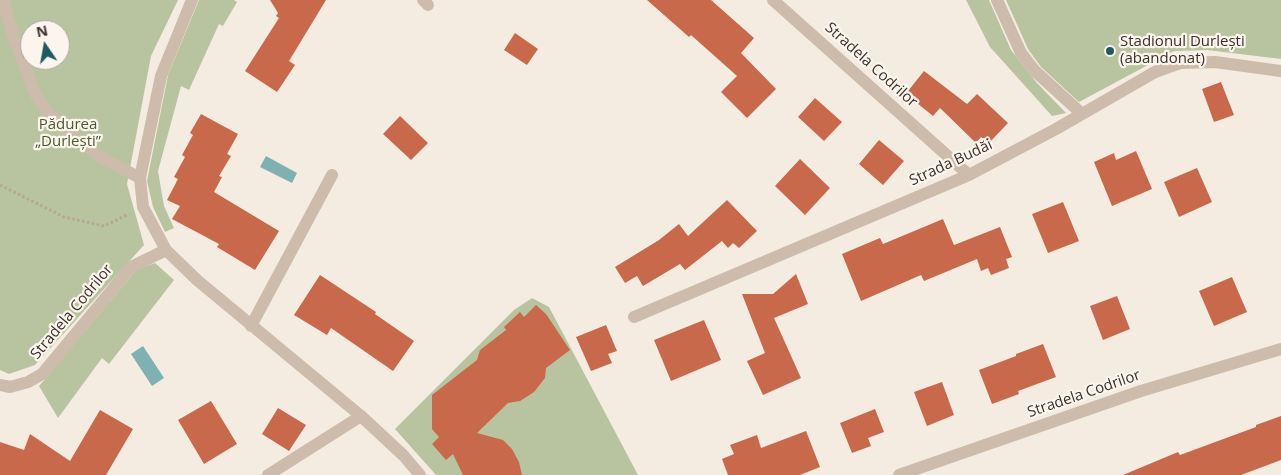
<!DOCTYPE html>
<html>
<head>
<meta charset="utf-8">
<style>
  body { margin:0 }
  #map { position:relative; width:1281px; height:475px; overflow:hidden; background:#f4ebe1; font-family:"Open Sans",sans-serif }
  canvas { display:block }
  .north { position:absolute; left:20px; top:20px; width:50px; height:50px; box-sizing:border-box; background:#fbf5ee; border:1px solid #aea6a0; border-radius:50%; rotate:348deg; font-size:14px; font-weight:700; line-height:20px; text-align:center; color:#3b302b }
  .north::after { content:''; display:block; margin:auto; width:18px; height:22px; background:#1f5a5e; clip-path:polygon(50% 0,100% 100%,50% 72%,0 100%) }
</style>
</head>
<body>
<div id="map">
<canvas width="1281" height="475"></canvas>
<div class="north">N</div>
</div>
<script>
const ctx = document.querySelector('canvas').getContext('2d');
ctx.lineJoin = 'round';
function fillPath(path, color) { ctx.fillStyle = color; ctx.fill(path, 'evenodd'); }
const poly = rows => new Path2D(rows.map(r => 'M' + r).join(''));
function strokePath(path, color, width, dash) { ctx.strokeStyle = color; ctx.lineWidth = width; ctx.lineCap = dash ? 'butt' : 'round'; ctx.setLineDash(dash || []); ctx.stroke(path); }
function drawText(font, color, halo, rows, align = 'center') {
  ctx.font = font + ' "Open Sans",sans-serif'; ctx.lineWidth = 4.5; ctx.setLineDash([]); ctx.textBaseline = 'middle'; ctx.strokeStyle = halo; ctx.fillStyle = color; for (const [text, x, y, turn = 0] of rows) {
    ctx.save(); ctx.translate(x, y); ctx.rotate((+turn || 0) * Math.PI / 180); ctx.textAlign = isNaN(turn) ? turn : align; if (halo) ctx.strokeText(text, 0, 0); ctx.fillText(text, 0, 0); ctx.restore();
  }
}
fillPath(poly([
  [0,0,178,0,151,56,127,184,144,245,35,365,9,374,0,370],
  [30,30,60,30,60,60,30,60],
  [199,0,234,0,237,2,223,26,219,24,189,90,181,86,158,171,164,206,174,228,165,232,153,207,147,181,168,75],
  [966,0,989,0,1011,50,1037,83,1066,113,1052,116,990,47],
  [1006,0,1281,0,1281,59,1207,50,1174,51,1079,102,1041,67,1028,49],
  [155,263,174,280,109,364,102,358,58,418,39,386,137,269],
  [532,298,549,307,638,475,436,475,395,429,514,310]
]), '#b8c4a0');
fillPath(poly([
  [266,156,297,173,292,183,260,167],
  [143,346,164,378,152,386,131,354]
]), '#7fb0b2');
fillPath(poly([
  [270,0,326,0,289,61,295,65,277,92,245,71,279,18,276,16,278,13],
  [647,0,711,0,754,38,741,53,776,89,747,118,721,92,737,76,691,35,689,37],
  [515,33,538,49,527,65,504,50],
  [924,71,967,104,977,94,1008,123,988,144,981,137,976,143,940,108,933,116,912,99,914,96,908,91],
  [1221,82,1234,115,1214,122,1202,89],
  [815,98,842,122,824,141,798,117],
  [201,114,238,134,227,154,231,156,219,176,222,177,214,192,279,231,255,270,217,247,219,244,172,219,180,206,167,200,178,179,174,177,185,157,182,155,193,135,190,133],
  [400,116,428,143,411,160,383,134],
  [879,140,904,161,883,185,859,164],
  [1136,151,1152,189,1112,206,1094,162,1114,153,1116,160],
  [800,159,830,188,805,215,775,186],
  [1197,168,1212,202,1179,217,1164,182],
  [727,200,757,231,739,248,733,243,728,248,722,241,685,270,680,264,643,286,637,276,625,283,615,267,659,240,679,224,688,236],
  [1063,202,1079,241,1048,253,1032,214],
  [943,219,954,245,1000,227,1012,257,1006,259,1009,268,991,275,988,268,981,271,977,259,924,281,921,275,861,301,842,254,880,238,883,244],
  [796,274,808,304,774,318,801,378,763,395,747,361,765,353,742,294,773,294],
  [320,275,376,312,375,314,414,341,393,371,331,328,327,335,294,315],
  [1232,277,1247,312,1214,326,1199,291],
  [1117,296,1130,329,1103,340,1090,306],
  [536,305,546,314,570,350,546,368,545,378,534,392,520,401,508,403,477,433,503,440,512,449,519,462,522,475,463,475,453,454,446,460,432,444,439,437,432,429,432,395,477,360,480,350,506,330,504,327,520,312,524,317],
  [704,320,721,360,671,381,654,340],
  [606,325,617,351,608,354,612,363,591,371,576,337],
  [1043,344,1056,377,1018,391,1019,394,992,404,979,370,1016,356,1016,354],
  [942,382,954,415,927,426,914,392],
  [211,401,237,444,204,464,178,420],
  [278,408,306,425,289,451,262,434],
  [875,409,884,432,868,438,871,446,852,453,840,423],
  [100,410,133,429,106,475,0,475,0,442,24,450,30,434,70,461],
  [1281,416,1281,460,1241,475,1123,475,1178,452,1180,455,1256,427,1256,425],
  [806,431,820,467,800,475,728,475,722,459,734,454,730,445,757,435,761,448]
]), '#c8694b');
strokePath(poly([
  [0,185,64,217,104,226,129,214]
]), '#b9a596', 3, [2.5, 2.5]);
strokePath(poly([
  [3,0,14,38,35,94,49,114,75,138,99,156,140,178],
  [423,0,428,5],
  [251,326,332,175],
  [268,475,361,416]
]), '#cdbbac', 12);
strokePath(poly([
  [192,0,161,76,140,178,143,207,166,250,197,280,361,416,404,456,420,475],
  [773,0,969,175],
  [997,0,1021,53,1035,71,1082,114],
  [634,317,969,175,1056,129,1155,72,1180,63,1215,62,1281,71],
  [0,385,10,387,28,382,42,374,131,267,166,250],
  [899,475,1141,391,1281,349]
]), '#cdbbac', 12);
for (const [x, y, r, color] of [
  [1110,51,5,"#1f5a5e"]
]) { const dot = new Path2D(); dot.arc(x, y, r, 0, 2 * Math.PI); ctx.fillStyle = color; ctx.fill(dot); strokePath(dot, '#fbf5ee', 2); }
drawText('15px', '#3b302b', '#fbf5ee', [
  ["Stadionul Durlești",1120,42],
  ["(abandonat)",1120,59]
], 'left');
drawText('15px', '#3b302b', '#fbf5ee', [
  ["Stradela Codrilor",871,65,42],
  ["Strada Budăi",951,163,-25],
  ["Stradela Codrilor",72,312,-50],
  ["Stradela Codrilor",1084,394,-19]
]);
drawText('15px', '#4a5a2e', '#fbf5ee', [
  ["Pădurea",68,125],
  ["„Durlești”",68,142]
]);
</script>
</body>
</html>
